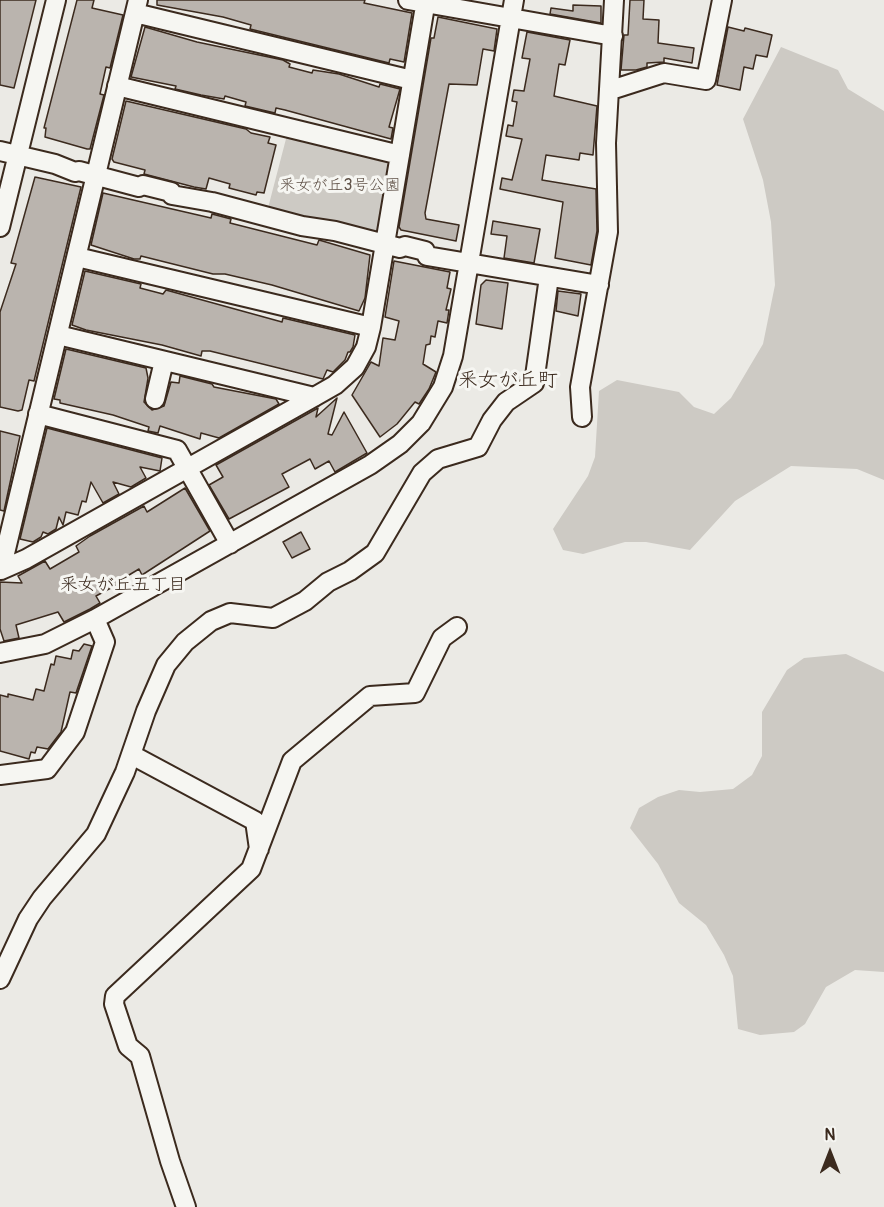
<!DOCTYPE html>
<html>
<head>
<meta charset="utf-8">
<style>
  body { margin:0 }
  #map { position:relative; width:884px; height:1207px; overflow:hidden; background:#ebeae5; font-family:Pangolin,sans-serif }
  canvas { display:block }
  .north { position:absolute; left:800px; top:1123px; width:60px; height:60px; -webkit-text-stroke:4px #f6f6f2; paint-order:stroke; rotate:0deg; font-size:16px; font-weight:700; line-height:24px; text-align:center; color:#3b2a1e }
  .north::after { content:''; display:block; margin:auto; width:21px; height:27px; background:#3b2a1e; clip-path:polygon(50% 0,100% 100%,50% 72%,0 100%) }
</style>
</head>
<body>
<div id="map">
<canvas width="884" height="1207"></canvas>
<div class="north">N</div>
</div>
<script>
const ctx = document.querySelector('canvas').getContext('2d');
ctx.lineJoin = 'round';
function fillPath(path, color) { ctx.fillStyle = color; ctx.fill(path, 'evenodd'); }
const poly = rows => new Path2D(rows.map(r => 'M' + r).join(''));
function strokePath(path, color, width, dash) { ctx.strokeStyle = color; ctx.lineWidth = width; ctx.lineCap = dash ? 'butt' : 'round'; ctx.setLineDash(dash || []); ctx.stroke(path); }
function drawText(font, color, halo, rows, align = 'center') {
  ctx.font = font + ' Pangolin,"Klee One",sans-serif'; ctx.lineWidth = 6; ctx.setLineDash([]); ctx.textBaseline = 'middle'; ctx.strokeStyle = halo; ctx.fillStyle = color; for (const [text, x, y, turn = 0] of rows) {
    ctx.save(); ctx.translate(x, y); ctx.rotate((+turn || 0) * Math.PI / 180); ctx.textAlign = isNaN(turn) ? turn : align; if (halo) ctx.strokeText(text, 0, 0); ctx.fillText(text, 0, 0); ctx.restore();
  }
}
fillPath(poly([
  [781,47,838,70,848,89,884,111,884,480,857,469,791,466,735,501,690,550,646,542,625,542,583,554,563,550,553,529,588,476,595,457,599,391,617,380,679,392,694,407,714,414,731,398,763,344,775,285,771,222,763,180,743,119],
  [287,135,387,158,392,166,381,229,375,233,268,208],
  [846,654,884,672,884,972,855,970,826,987,805,1024,794,1032,760,1035,738,1029,733,976,724,955,706,925,679,903,658,864,630,828,639,808,658,797,679,790,700,792,733,789,752,775,762,756,762,712,787,670,804,658]
]), '#cdcac4');
const building = poly([
  [0,0,36,0,14,88,0,85,0,0],
  [77,0,94,0,92,8,123,15,110,68,106,67,100,94,104,95,90,149,87,149,45,137,46,128,44,128,77,0],
  [157,0,365,0,364,3,412,13,404,62,390,59,389,63,250,29,251,25,223,17,157,5,157,0],
  [630,0,644,0,643,19,659,20,658,43,694,48,692,63,664,58,664,62,647,63,647,67,636,70,621,70,624,35,628,35,630,0],
  [573,5,601,6,601,23,550,14,551,8,573,11,573,5],
  [438,17,497,29,494,51,483,49,477,85,449,84,425,213,426,219,459,225,456,241,401,230,399,227,431,38,434,38,438,17],
  [145,27,197,42,283,60,290,64,289,67,312,73,313,70,339,74,379,87,380,84,400,89,389,127,393,128,391,139,285,110,276,108,275,113,245,106,246,102,225,96,224,99,201,95,175,89,176,86,131,77,145,27],
  [728,27,744,31,745,28,772,35,767,57,756,55,753,69,744,67,740,90,717,85,728,27],
  [527,32,570,40,565,65,559,64,554,96,597,106,593,155,580,153,579,160,546,155,542,180,596,189,597,231,591,265,555,258,563,202,500,189,502,178,512,180,522,139,506,136,508,125,513,126,517,102,512,101,514,90,524,91,530,59,522,58,527,32],
  [126,101,246,129,251,133,270,137,268,143,276,145,264,193,257,192,256,195,229,188,230,184,209,178,206,189,194,187,144,174,145,170,114,162,112,159,126,101],
  [35,177,81,187,34,381,29,380,22,410,18,411,0,407,0,312,16,264,11,263,35,177],
  [103,193,211,218,212,214,231,219,230,223,317,245,319,240,370,255,365,298,359,311,272,285,225,274,213,274,141,256,140,259,134,259,91,245,103,193],
  [493,221,540,229,534,263,504,258,507,236,491,234,493,221],
  [394,261,450,272,447,288,451,289,446,310,449,310,447,323,438,321,435,337,431,336,430,344,426,345,423,364,436,372,429,389,419,404,415,402,397,424,380,437,352,395,371,362,379,366,383,338,395,340,399,321,385,317,394,261],
  [85,271,141,284,140,288,163,294,166,290,282,322,283,318,355,335,353,347,350,352,348,352,345,360,333,372,327,370,323,379,210,351,202,351,201,356,162,345,86,330,72,325,85,271],
  [486,280,508,283,502,329,476,324,481,285,486,280],
  [558,291,581,294,578,316,556,311,558,291],
  [66,349,146,368,148,378,144,402,152,410,164,406,171,382,179,383,180,376,212,384,214,387,276,399,279,404,219,438,201,433,200,439,160,426,158,433,148,431,149,427,113,415,60,403,60,400,54,399,66,349],
  [337,398,328,434,332,435,344,412,367,453,335,472,329,461,315,469,310,459,282,474,289,487,229,519,209,485,223,477,216,465,318,408,316,417,337,398],
  [47,428,162,458,160,471,140,467,146,478,131,487,113,482,119,494,103,503,91,482,86,502,82,501,78,515,66,512,63,525,59,517,56,529,48,534,43,532,41,537,33,542,20,539,47,428],
  [0,431,20,436,4,511,0,510,0,431],
  [185,488,210,531,142,575,139,569,119,581,120,583,96,596,100,603,90,609,64,622,58,612,16,625,19,638,4,641,0,629,0,582,22,583,18,576,45,561,50,569,79,552,76,546,90,536,144,506,147,512,185,488],
  [301,532,310,549,292,558,283,542,301,532],
  [84,644,92,646,76,693,70,692,61,732,48,749,37,747,35,753,31,752,29,759,0,751,0,695,8,697,8,694,33,700,36,689,44,691,51,664,54,665,56,656,71,659,73,650,79,651,84,644]
]);
fillPath(building, '#bab4ae');
strokePath(building, '#3b2a1e', 1.5);
const minor = poly([
  [408,0,613,36],
  [135,13,412,80],
  [117,86,400,155],
  [611,90,664,73,706,80,722,0],
  [0,151,55,164,75,172,79,171,139,187,143,185,171,192,172,195,212,202,302,226,335,231,400,248,405,246,425,251,427,256,599,285],
  [0,227,56,0],
  [77,257,371,327],
  [58,335,314,397],
  [155,399,164,361],
  [38,414,177,450,230,544],
  [582,417,580,387,608,232,606,143,614,0],
  [1,570,26,559,314,397,335,385,355,367,366,347,371,327,426,0],
  [1,570,138,0],
  [0,653,45,644,95,619,370,465,400,444,421,423,443,387,453,356,514,0],
  [132,755,255,821,259,849],
  [0,775,47,769,75,732,105,642,95,619],
  [0,979,28,919,42,898,96,834,125,772,146,711,166,665,185,642,211,621,230,613,273,618,305,601,328,582,350,571,375,553,422,473,438,459,478,447,492,420,506,402,534,383,549,277],
  [186,1207,170,1161,140,1056,128,1046,114,1004,115,996,251,869,292,761,370,696,415,693,442,638,457,627]
]);
strokePath(minor, '#3b2a1e', 22);
strokePath(minor, '#f6f6f2', 18);
drawText('16px', '#605248', '#f6f6f2', [
  ["釆女が丘3号公園",340,186]
]);
drawText('18px', '#3b2a1e', '#f6f6f2', [
  ["釆女が丘五丁目",123,585]
]);
drawText('20px', '#3b2a1e', '#f6f6f2', [
  ["釆女が丘町",508,381]
]);
</script>
</body>
</html>
